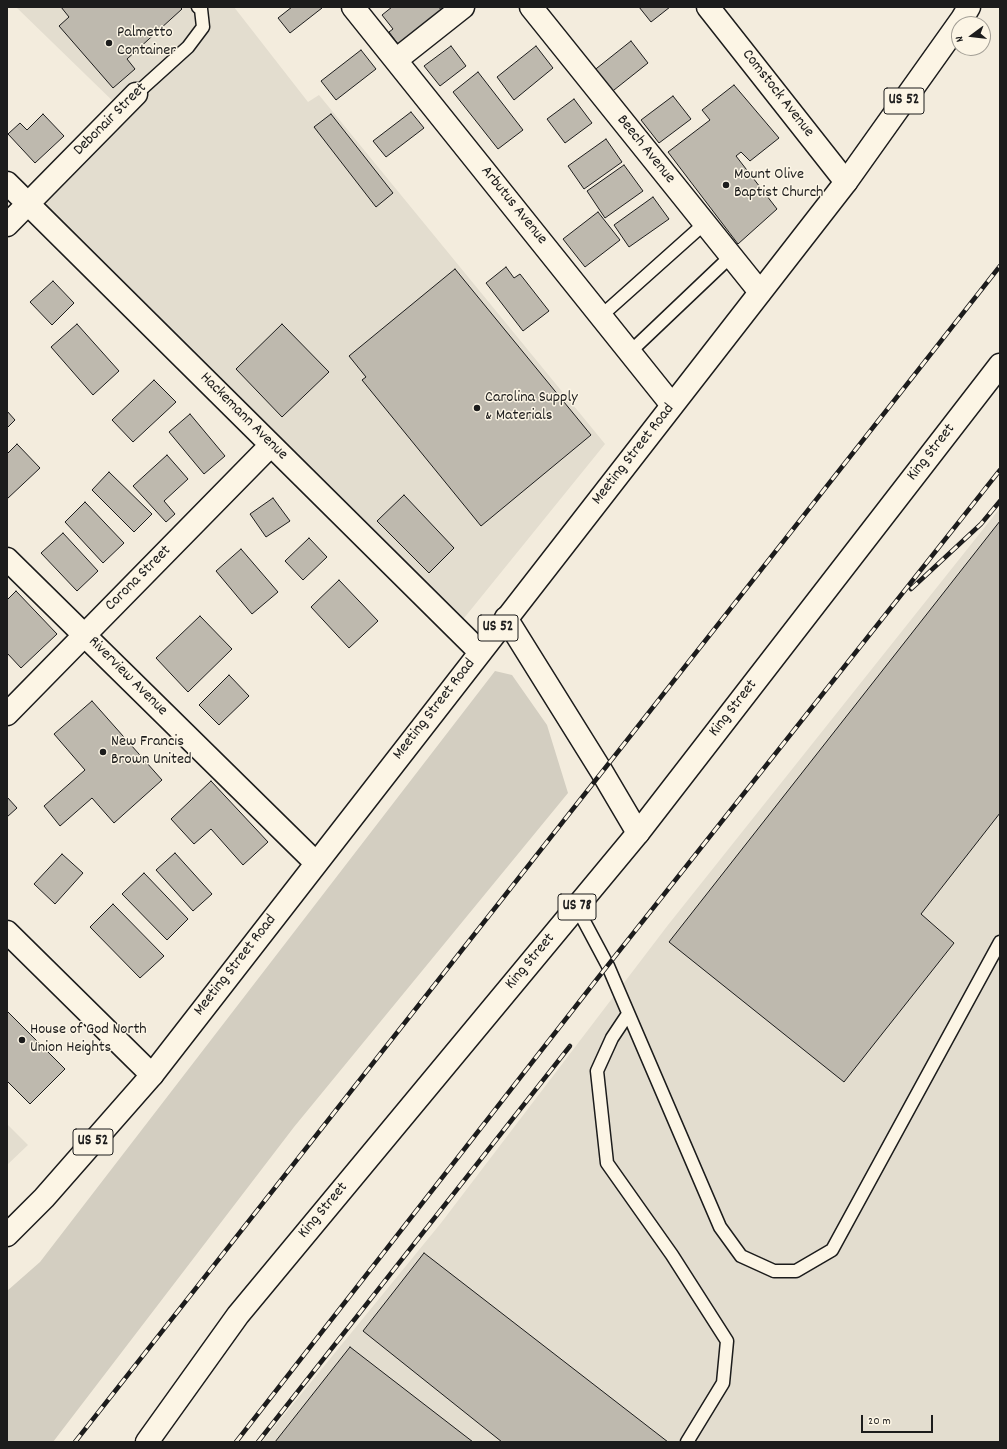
<!DOCTYPE html>
<html>
<head>
<meta charset="utf-8">
<style>
  body { margin:0 }
  #map { position:relative; width:1007px; height:1449px; overflow:hidden; background:#f3ecdd; font-family:Dekko,sans-serif }
  canvas { display:block }
  .frame { position:absolute; inset:0; border:8px solid #1c1c1c; pointer-events:none }
  .north { position:absolute; left:951px; top:16px; width:40px; height:40px; box-sizing:border-box; background:#fcf5e5; border:1px solid #a29e95; border-radius:50%; rotate:255deg; font-size:11px; font-weight:700; line-height:16px; text-align:center; color:#1c1c1c }
  .north::after { content:''; display:block; margin:auto; width:14px; height:18px; background:#1c1c1c; clip-path:polygon(50% 0,100% 100%,50% 72%,0 100%) }
  .scale { position:absolute; left:861px; top:1415px; width:72px; height:18px; box-sizing:border-box; border:2px solid #1c1c1c; border-top:0; padding-left:5px; font-size:12px; line-height:14px; white-space:nowrap; color:#1c1c1c; -webkit-text-stroke:3px #fcf5e5; paint-order:stroke }
</style>
</head>
<body>
<div id="map">
<canvas width="1007" height="1449"></canvas>
<div class="frame"></div>
<div class="north">N</div>
<div class="scale">20 m</div>
</div>
<script>
const ctx = document.querySelector('canvas').getContext('2d');
ctx.lineJoin = 'round';
function fillPath(path, color) { ctx.fillStyle = color; ctx.fill(path, 'evenodd'); }
const poly = rows => new Path2D(rows.map(r => 'M' + r).join(''));
function strokePath(path, color, width, dash) { ctx.strokeStyle = color; ctx.lineWidth = width; ctx.lineCap = dash ? 'butt' : 'round'; ctx.setLineDash(dash || []); ctx.stroke(path); }
function drawText(font, color, halo, rows, align = 'center') {
  ctx.font = font + ' Dekko,sans-serif'; ctx.lineWidth = 3; ctx.setLineDash([]); ctx.textBaseline = 'middle'; ctx.strokeStyle = halo; ctx.fillStyle = color; for (const [text, x, y, turn = 0] of rows) {
    ctx.save(); ctx.translate(x, y); ctx.rotate((+turn || 0) * Math.PI / 180); ctx.textAlign = isNaN(turn) ? turn : align; if (halo) ctx.strokeText(text, 0, 0); ctx.fillText(text, 0, 0); ctx.restore();
  }
}
fillPath(poly([
  [16,7,234,7,308,102,319,95,605,444,456,628,28,204,121,109],
  [1000,508,1000,1442,262,1442,441,1223,668,925],
  [7,1124,28,1145,7,1165]
]), '#e3ddcf');
fillPath(poly([
  [495,671,512,675,547,725,568,793,294,1127,53,1442,7,1442,7,1291,40,1262]
]), '#d3cec1');
const building = poly([
  [61,7,180,7,182,9,127,59,135,69,113,88,59,26,69,17,61,7],
  [292,7,321,7,322,8,290,33,278,18,292,7],
  [392,7,439,7,444,14,401,48,389,32,393,29,382,15,392,7],
  [639,7,670,7,651,22,639,7],
  [631,41,648,63,609,94,592,72,631,41],
  [451,46,466,66,440,86,424,66,451,46],
  [536,46,553,68,514,100,497,77,536,46],
  [361,50,376,69,336,100,321,81,361,50],
  [478,72,523,130,498,149,453,92,478,72],
  [734,85,779,138,750,161,741,152,736,156,777,209,738,244,668,152,710,120,702,110,734,85],
  [673,96,691,119,659,143,641,120,673,96],
  [574,99,592,123,565,143,547,119,574,99],
  [411,112,424,128,386,157,373,141,411,112],
  [43,114,64,136,35,163,8,134,20,123,27,130,43,114],
  [331,114,393,193,376,207,314,127,331,114],
  [606,139,622,162,584,189,568,166,606,139],
  [624,165,643,191,605,218,587,191,624,165],
  [653,197,669,219,629,247,614,225,653,197],
  [598,212,620,240,585,267,563,239,598,212],
  [506,267,514,278,520,274,549,311,523,331,486,283,506,267],
  [455,269,591,435,481,526,362,380,366,377,349,356,455,269],
  [53,281,74,303,52,325,30,302,53,281],
  [77,324,119,371,93,395,51,347,77,324],
  [282,324,329,372,282,417,236,369,282,324],
  [154,380,176,402,133,442,112,420,154,380],
  [7,411,15,420,7,428,7,411],
  [190,414,225,456,204,474,169,432,190,414],
  [17,444,40,468,7,499,7,454,17,444],
  [167,455,188,479,164,501,175,514,166,522,133,486,167,455],
  [109,472,152,514,134,532,92,490,109,472],
  [404,495,454,548,429,573,377,521,404,495],
  [273,498,290,521,266,537,250,514,273,498],
  [85,502,124,543,103,563,65,522,85,502],
  [1000,521,1000,813,921,914,954,943,844,1082,669,942,1000,521],
  [63,533,98,571,77,591,41,553,63,533],
  [309,538,327,557,303,580,285,561,309,538],
  [241,549,278,592,252,614,216,571,241,549],
  [339,580,378,621,349,648,311,607,339,580],
  [16,591,57,634,21,668,7,653,7,600,16,591],
  [200,616,232,649,188,692,156,658,200,616],
  [229,675,249,696,219,725,199,705,229,675],
  [92,701,162,780,114,823,92,798,60,826,44,806,85,770,54,734,92,701],
  [211,781,268,842,243,865,211,829,194,844,171,819,211,781],
  [7,797,17,808,7,817,7,797],
  [175,853,212,894,193,911,156,870,175,853],
  [62,854,83,873,55,904,34,884,62,854],
  [144,873,188,919,167,940,122,894,144,873],
  [113,904,164,956,140,978,90,927,113,904],
  [7,1011,65,1069,30,1104,7,1081,7,1011],
  [424,1253,668,1442,502,1442,363,1331,424,1253],
  [350,1347,473,1442,275,1442,350,1347]
]);
fillPath(building, '#beb9ae');
strokePath(building, '#1c1c1c', 1);
const service = poly([
  [136,94,188,47,203,27,201,9,198,7],
  [601,316,704,224],
  [630,352,731,256],
  [577,908,608,966,720,1227,741,1256,774,1271,796,1271,832,1250,1000,942],
  [628,1014,612,1038,597,1071,607,1163,672,1255,727,1341,723,1383,687,1442]
]);
const minor = poly([
  [353,7,672,405],
  [531,7,760,292],
  [708,7,846,182],
  [396,60,463,7],
  [7,183,480,652],
  [7,225,136,94],
  [7,559,316,863],
  [7,714,271,445],
  [7,932,152,1075]
]);
const secondary = poly([
  [506,618,602,772,638,833]
]);
const primary = poly([
  [7,1235,44,1198,152,1075,846,182,962,19,969,7],
  [147,1442,238,1315,638,833,1000,365]
]);
strokePath(service, '#1c1c1c', 15);
strokePath(minor, '#1c1c1c', 25);
strokePath(secondary, '#1c1c1c', 25);
strokePath(primary, '#1c1c1c', 25);
strokePath(service, '#fcf5e5', 12);
strokePath(minor, '#fcf5e5', 22);
strokePath(secondary, '#fcf5e5', 22);
strokePath(primary, '#fcf5e5', 22);
const rail = poly([
  [911,589,981,524,1000,501],
  [75,1442,1000,266],
  [236,1442,597,979,1000,470],
  [258,1442,570,1046]
]);
strokePath(rail, '#1c1c1c', 4.5);
strokePath(rail, '#fcf5e5', 3, [9]);
for (const [x, y, r, color] of [
  [109,43,4,"#1c1c1c"],
  [726,185,4,"#1c1c1c"],
  [477,408,4,"#1c1c1c"],
  [103,752,4,"#1c1c1c"],
  [22,1040,4,"#1c1c1c"]
]) { const dot = new Path2D(); dot.arc(x, y, r, 0, 2 * Math.PI); ctx.fillStyle = color; ctx.fill(dot); strokePath(dot, '#fcf5e5', 1.5); }
for (const [x, y, w] of [
  [904,101,40],
  [498,628,40],
  [577,907,38],
  [93,1142,40]
]) { const box = new Path2D(); box.roundRect(x - w / 2, y - 13, w, 26, 3); ctx.fillStyle = '#fcf5e5'; ctx.fill(box); strokePath(box, '#1c1c1c', 1); }
drawText('bold 15px', '#1c1c1c', null, [
  ["US 52",904,101],
  ["US 52",498,628],
  ["US 78",577,907],
  ["US 52",93,1142]
]);
drawText('16px', '#1c1c1c', '#fcf5e5', [
  ["Palmetto",117,34],
  ["Container",117,52],
  ["Mount Olive",734,176],
  ["Baptist Church",734,194],
  ["Carolina Supply",485,399],
  ["& Materials",485,417],
  ["New Francis",111,743],
  ["Brown United",111,761],
  ["House of God North",30,1031],
  ["Union Heights",30,1049]
], 'left');
drawText('16px', '#1c1c1c', '#fcf5e5', [
  ["Comstock Avenue",777,94,52],
  ["Debonair Street",111,120,-45],
  ["Beech Avenue",645,150,51],
  ["Arbutus Avenue",513,206,51],
  ["Hackemann Avenue",243,417,45],
  ["King Street",932,453,-52],
  ["Meeting Street Road",634,455,-52],
  ["Corona Street",139,579,-45],
  ["Riverview Avenue",127,677,45],
  ["King Street",734,709,-52],
  ["Meeting Street Road",435,710,-52],
  ["King Street",531,962,-50],
  ["Meeting Street Road",236,966,-52],
  ["King Street",324,1211,-50]
]);
</script>
</body>
</html>
